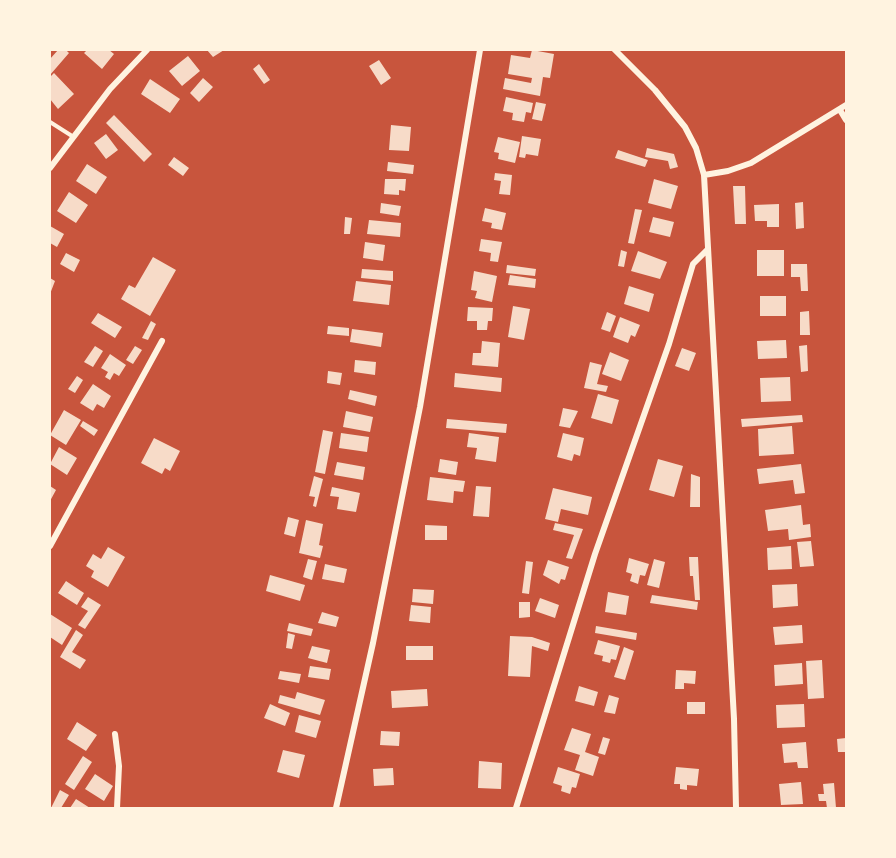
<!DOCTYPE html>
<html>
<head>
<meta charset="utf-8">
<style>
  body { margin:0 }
  #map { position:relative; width:896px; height:858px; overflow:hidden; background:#c8553d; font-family:Manrope,sans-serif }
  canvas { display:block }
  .frame { position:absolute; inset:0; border:51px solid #fff3e0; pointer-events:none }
</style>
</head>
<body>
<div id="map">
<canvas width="896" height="858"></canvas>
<div class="frame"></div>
</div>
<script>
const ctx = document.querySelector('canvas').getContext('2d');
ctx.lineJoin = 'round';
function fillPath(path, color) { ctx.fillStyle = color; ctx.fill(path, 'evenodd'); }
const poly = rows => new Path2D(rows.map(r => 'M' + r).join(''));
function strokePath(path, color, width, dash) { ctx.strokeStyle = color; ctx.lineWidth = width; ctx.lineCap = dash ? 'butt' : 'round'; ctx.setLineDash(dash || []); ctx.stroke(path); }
fillPath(poly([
  [58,50,66,50,69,53,50,75,50,59],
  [87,50,109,50,114,54,102,69,84,53],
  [207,50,224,50,213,57],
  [532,50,554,54,550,78,543,77,540,96,503,89,505,78,531,83,532,78,508,74,511,55,530,58],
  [188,56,200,71,182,86,169,71],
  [379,60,391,78,381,85,369,66],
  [259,64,270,80,264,84,253,69],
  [54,73,74,94,58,109,50,99,50,77],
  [203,78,213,87,199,102,190,93],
  [150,79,180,99,170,113,141,94],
  [506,97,533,103,531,113,526,112,524,122,512,120,513,113,503,111],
  [536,102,546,104,542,121,532,119],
  [114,115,152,154,144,162,106,123],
  [391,125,411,127,409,151,389,150],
  [106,134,118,150,106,159,94,143],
  [522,136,541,139,538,156,526,154,525,158,519,157],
  [498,137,520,142,515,163,498,159,499,153,494,152],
  [647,148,674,154,678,167,670,169,668,161,645,157],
  [618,150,648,160,645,167,615,158],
  [174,157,189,168,183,176,168,165],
  [388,162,414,165,413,174,387,171],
  [87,164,107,177,96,194,76,181],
  [495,173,512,175,510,195,499,194,501,181,494,180],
  [385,179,406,179,405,191,399,190,399,195,384,194],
  [654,179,678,186,671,209,648,203],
  [733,186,745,186,746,224,735,224],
  [69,192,88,205,76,223,57,211],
  [803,202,804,228,796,229,795,203],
  [381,203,401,206,399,216,380,213],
  [779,204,779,227,767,227,767,221,755,221,754,205],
  [485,208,506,213,502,230,491,228,492,223,482,221],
  [635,209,642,210,634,244,628,243],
  [345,217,352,218,350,234,344,234],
  [653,217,674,222,670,237,649,232],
  [369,220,401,223,400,237,367,234],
  [50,226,64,234,57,247,50,243],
  [481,239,502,242,498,262,490,261,491,253,479,251],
  [365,242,385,245,383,261,363,258],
  [621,250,627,252,624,267,618,266],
  [757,250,784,250,784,276,757,276],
  [638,251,667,262,660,279,631,271],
  [66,253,80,260,74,272,60,264],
  [153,257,176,270,150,316,121,299,129,285,135,288],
  [791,264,807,264,808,291,801,291,800,277,791,277],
  [507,265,536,269,535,276,506,273],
  [362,269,393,271,393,281,361,278],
  [474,271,497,276,492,302,475,298,477,291,471,290],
  [510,275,536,279,535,288,508,285],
  [50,278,55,281,50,294],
  [356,281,391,285,389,305,353,301],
  [629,286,654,294,649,312,624,304],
  [760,296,786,296,786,316,760,316],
  [513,306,530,309,524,340,508,337],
  [468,307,493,308,492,321,488,321,487,330,477,330,477,321,467,321],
  [809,311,810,335,800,335,800,312],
  [607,312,616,316,610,332,601,329],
  [98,313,122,327,115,338,91,323],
  [620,317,640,325,635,337,631,335,628,343,613,337],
  [151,321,156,324,148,340,142,338],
  [328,326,349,328,349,336,327,334],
  [352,329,383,333,381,347,350,342],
  [786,340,787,358,758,359,757,341],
  [482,341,500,343,498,367,472,365,473,353,481,353],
  [807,345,808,371,801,372,799,346],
  [95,346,103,351,93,367,84,362],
  [135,346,142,350,133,364,126,360],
  [682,348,696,353,689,371,675,366],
  [610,352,629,360,621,381,602,374],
  [110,354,126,365,119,376,114,373,110,380,105,377,108,372,101,368],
  [355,360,376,362,375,375,354,372],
  [590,362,602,365,597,384,608,386,606,392,584,388],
  [328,371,342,373,340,385,327,383],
  [455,373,502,378,501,392,454,387],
  [77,376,83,380,75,393,68,389],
  [790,377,791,401,761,402,760,378],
  [93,384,111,396,104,408,97,404,93,411,80,403],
  [350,390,377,396,375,406,348,399],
  [598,394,619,400,612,424,591,418],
  [563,408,578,411,570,428,559,426],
  [64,410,81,420,66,445,50,435],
  [346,411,373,417,370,432,343,427],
  [802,415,803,422,742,427,741,419],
  [447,419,507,424,506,433,446,428],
  [83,421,98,430,94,436,80,426],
  [792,426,794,454,759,456,758,429],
  [323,430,333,432,325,474,315,472],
  [341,433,369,437,367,452,339,448],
  [469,433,499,437,496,462,475,459,477,448,467,447],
  [563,433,584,438,580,456,574,454,572,461,557,457],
  [154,438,180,451,170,471,165,468,162,474,141,463],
  [59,447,77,458,67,475,50,464],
  [440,459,458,462,456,475,438,472],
  [658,459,683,466,674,497,649,490],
  [337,462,365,467,363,480,334,475],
  [801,464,805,493,795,494,793,480,759,484,757,469],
  [691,474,700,477,700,507,690,507],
  [314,476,323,479,316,507,313,506,315,497,309,496],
  [430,477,465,481,463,492,454,491,453,503,427,500],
  [50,486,56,490,50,501],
  [476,486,491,487,489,517,473,516],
  [332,487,360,493,356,512,337,509,339,497,330,496],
  [553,488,592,497,588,515,561,509,558,522,545,519],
  [801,505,803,525,810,524,811,537,789,540,788,529,768,531,765,510],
  [288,517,299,520,295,537,284,534],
  [306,520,323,524,319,545,323,546,320,558,299,553],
  [555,523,583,529,572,559,566,558,574,535,553,530],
  [425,525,447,526,447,540,425,540],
  [811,541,814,566,800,567,797,542],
  [791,546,792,569,768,570,767,548],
  [108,547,125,557,108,587,91,577,94,571,86,566,93,554,101,559],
  [689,557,698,557,700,600,695,600,693,576,690,576],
  [629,558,649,564,645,576,640,575,638,584,630,581,632,574,626,572],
  [308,559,317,561,312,580,303,577],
  [654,559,665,562,659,588,647,585],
  [548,560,569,567,565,580,561,579,559,584,543,575],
  [526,561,533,562,529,594,522,593],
  [325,564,347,569,344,583,322,579],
  [270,575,305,585,300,601,266,591],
  [66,581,84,593,77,605,58,593],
  [797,584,798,606,773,608,772,585],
  [413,589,434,590,433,604,412,602],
  [608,592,629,596,626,615,605,612],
  [652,595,698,602,697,610,650,603],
  [88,597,101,605,85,629,78,625,88,611,81,607],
  [540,598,559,605,555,618,535,611],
  [519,602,530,602,530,617,519,618],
  [411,605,431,607,430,623,409,621],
  [322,612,339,617,336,627,318,623],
  [50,614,72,628,62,645,50,637],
  [289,623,313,629,311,636,287,631],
  [802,625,803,643,775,645,773,627],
  [596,626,637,633,636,640,595,633],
  [76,630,83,635,72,652,86,660,80,669,60,657],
  [288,633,295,635,292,649,286,648],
  [510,636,532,637,550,643,548,651,532,646,530,677,508,676],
  [598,640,620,646,616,660,611,659,610,663,602,661,603,656,594,654],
  [312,646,330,650,327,663,308,658],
  [406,646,433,646,433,660,406,660],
  [624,647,634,651,625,680,614,677],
  [822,660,824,698,808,699,806,661],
  [802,663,803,684,775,686,774,665],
  [310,666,331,669,329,680,308,677],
  [676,670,696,671,695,684,684,683,684,689,675,689],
  [280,671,301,674,299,683,278,679],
  [579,686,598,692,594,706,575,701],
  [427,689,428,706,392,708,391,691],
  [297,692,325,700,320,715,278,703,280,695,295,699],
  [609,695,619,698,615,714,604,712],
  [687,702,705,702,705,714,687,714],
  [270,704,290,713,285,726,264,718],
  [804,704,805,727,777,728,776,705],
  [299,715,321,721,316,738,295,732],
  [77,722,97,735,86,751,67,739],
  [572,728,591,734,585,752,599,757,593,776,575,770,580,755,564,750],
  [381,731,400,732,399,746,380,745],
  [603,737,610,739,605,755,598,753],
  [846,738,846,752,838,752,837,739],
  [806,742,808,768,798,768,797,762,784,763,782,744],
  [283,750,305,755,299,778,277,772],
  [83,756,92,762,74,790,65,784],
  [479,761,502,763,501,789,478,788],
  [558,767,580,774,576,788,572,787,570,794,561,791,562,786,553,783],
  [676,767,699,769,697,786,687,785,687,790,680,789,680,784,674,784],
  [393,768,394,785,374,786,373,769],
  [95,774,113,786,104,801,85,789],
  [801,782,803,804,781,805,779,784],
  [834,783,836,808,827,808,826,801,819,801,818,794,824,794,823,784],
  [60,790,69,795,61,808,51,808],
  [76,799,90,808,70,808]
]), '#f7dbc8');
strokePath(poly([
  [50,122,72,136]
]), '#fff3e0', 4);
strokePath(poly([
  [615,50,655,90,685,127,696,148,704,175,728,171,751,163,846,105],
  [840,110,846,120],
  [50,168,110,89,147,50],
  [704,175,734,719,736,808],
  [50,546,162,341],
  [115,734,119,766,117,808],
  [336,808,373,643,420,407,480,50],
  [516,808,595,554,669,344,693,264,708,249]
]), '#fff3e0', 6);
</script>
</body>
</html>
